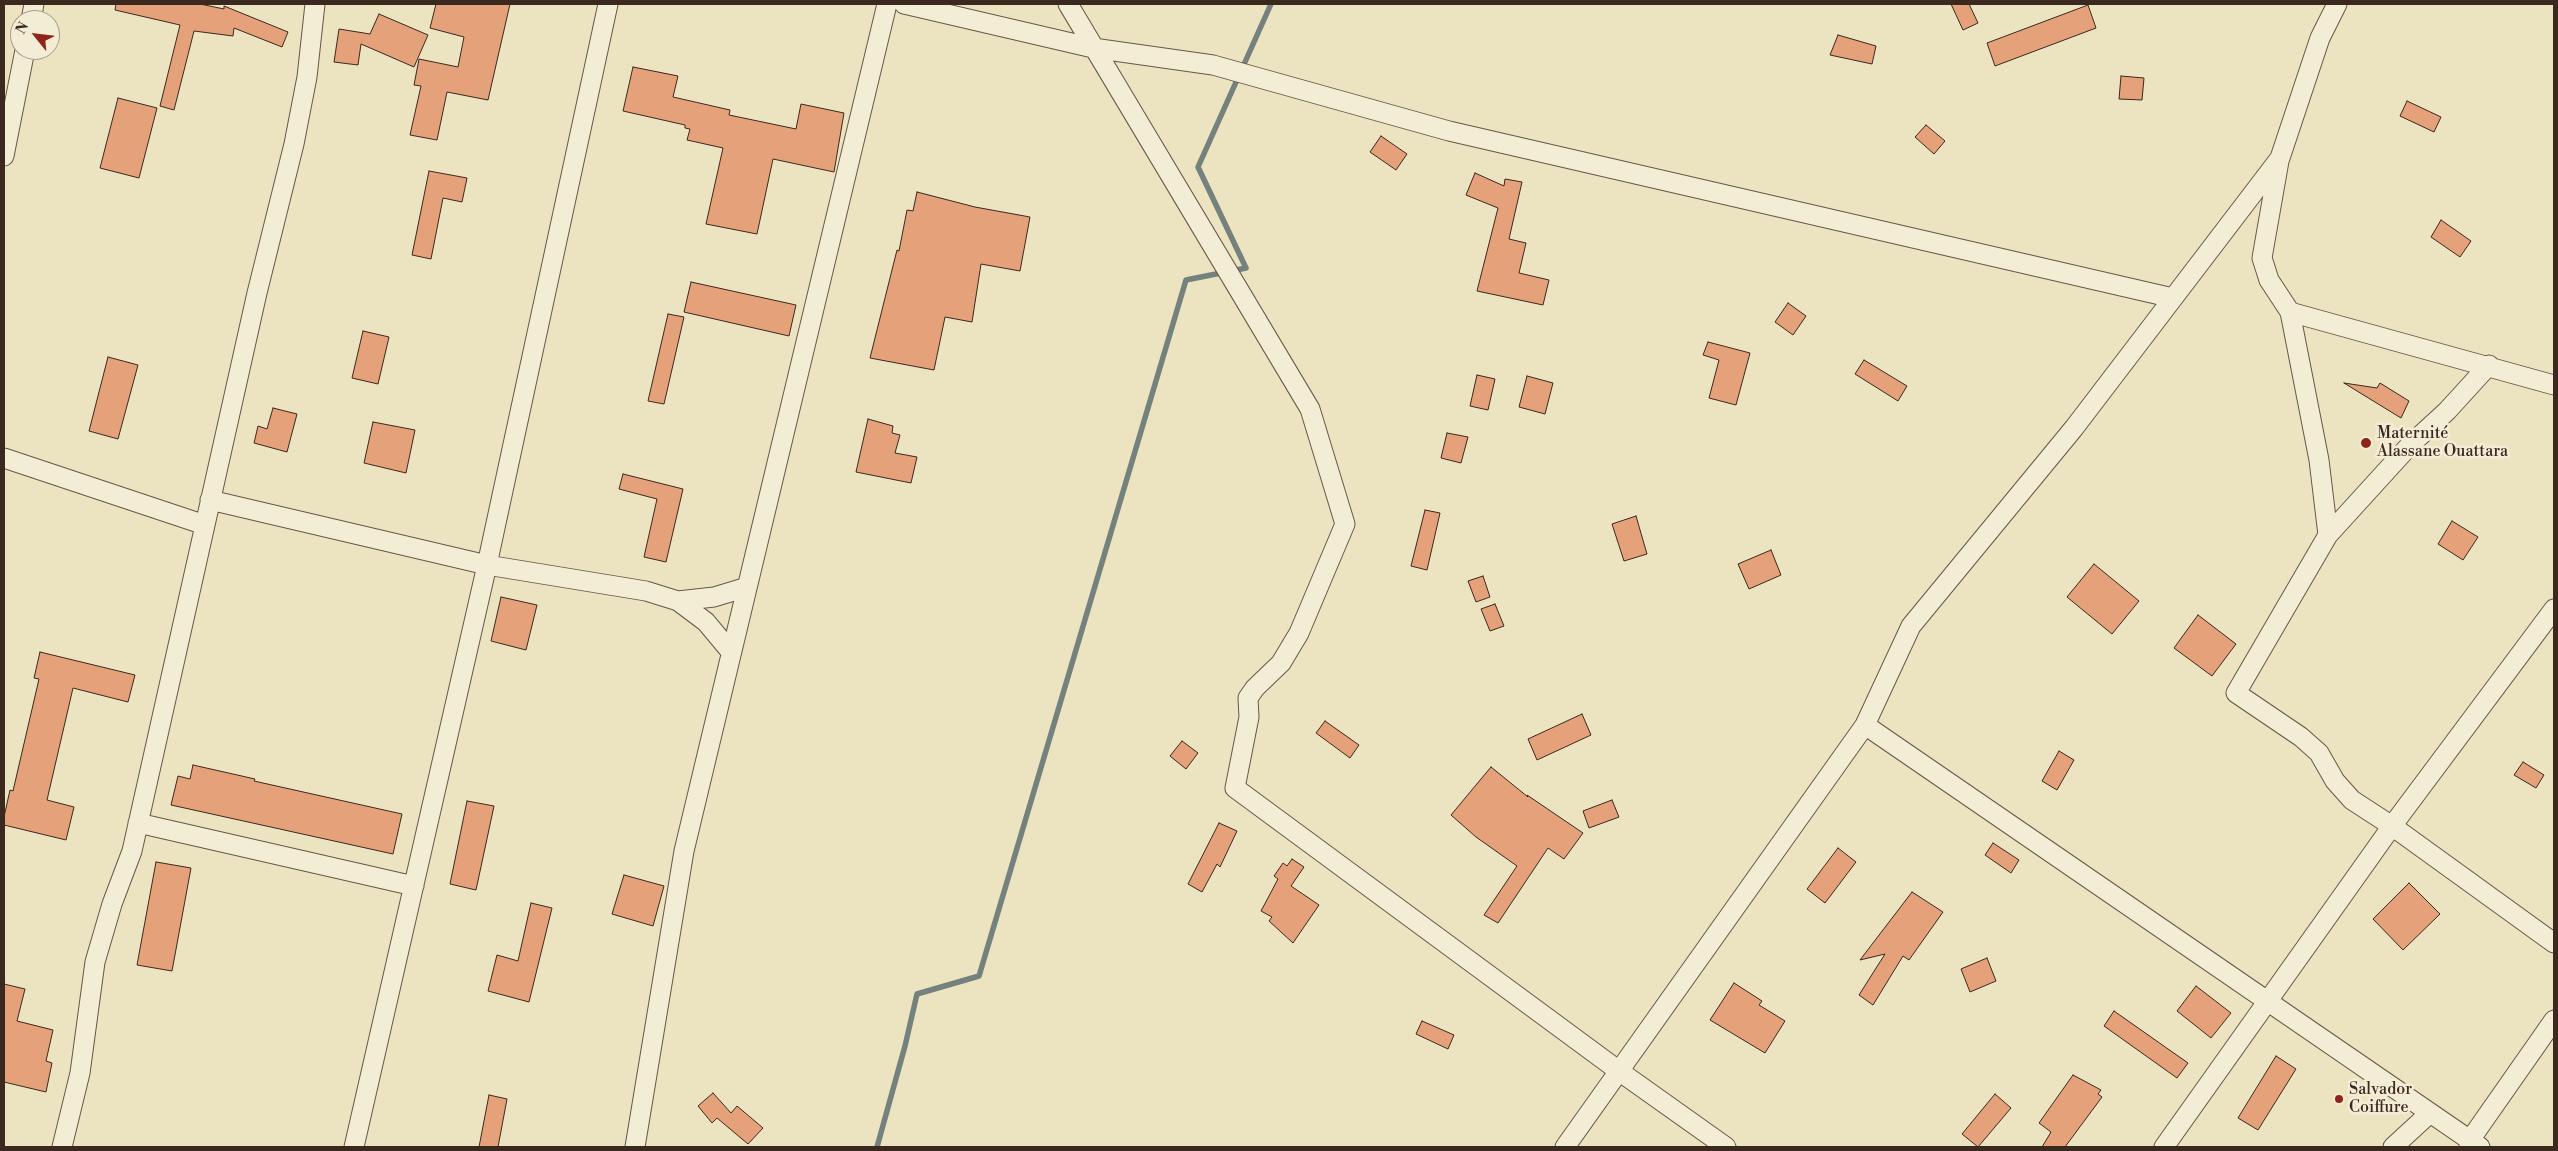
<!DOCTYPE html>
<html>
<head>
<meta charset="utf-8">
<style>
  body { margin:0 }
  #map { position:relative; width:2558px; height:1151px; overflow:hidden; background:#ece3c0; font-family:"Libre Bodoni",serif }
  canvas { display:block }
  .frame { position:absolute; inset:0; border:5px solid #3b281f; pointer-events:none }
  .north { position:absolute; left:10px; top:10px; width:50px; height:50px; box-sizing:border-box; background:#f3edd6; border:1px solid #a99e8d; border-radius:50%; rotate:299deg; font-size:14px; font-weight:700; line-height:20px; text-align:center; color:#3b281f }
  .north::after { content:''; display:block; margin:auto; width:18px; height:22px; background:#8f2418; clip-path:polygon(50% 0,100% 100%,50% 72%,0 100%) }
</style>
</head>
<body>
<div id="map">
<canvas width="2558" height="1151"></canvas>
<div class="frame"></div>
<div class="north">N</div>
</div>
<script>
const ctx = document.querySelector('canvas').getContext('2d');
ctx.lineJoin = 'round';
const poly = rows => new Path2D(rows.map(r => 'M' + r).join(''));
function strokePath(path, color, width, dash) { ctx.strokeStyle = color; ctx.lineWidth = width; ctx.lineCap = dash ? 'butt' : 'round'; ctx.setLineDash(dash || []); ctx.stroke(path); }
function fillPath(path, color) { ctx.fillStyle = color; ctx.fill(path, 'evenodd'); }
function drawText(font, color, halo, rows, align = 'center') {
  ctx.font = font + ' "Libre Bodoni",serif'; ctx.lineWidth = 5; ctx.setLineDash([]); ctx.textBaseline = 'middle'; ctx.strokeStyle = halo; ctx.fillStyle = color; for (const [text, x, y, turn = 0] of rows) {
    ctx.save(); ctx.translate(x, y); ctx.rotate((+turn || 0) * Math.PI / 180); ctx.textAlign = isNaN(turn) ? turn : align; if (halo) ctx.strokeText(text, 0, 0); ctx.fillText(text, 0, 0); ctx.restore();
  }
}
strokePath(poly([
  [877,1147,905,1046,917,994,979,976,1186,280,1246,268,1198,167,1271,4]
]), '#75817d', 5.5);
const building = poly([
  [116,4,200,4,224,9,224,6,288,32,282,47,234,28,233,36,194,31,174,110,160,106,180,25,115,10,116,4],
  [436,4,510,4,488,100,447,92,437,140,410,135,421,86,414,85,419,59,458,67,464,37,430,28,436,4],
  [1951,4,1969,4,1978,23,1963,30,1951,4],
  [2088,5,2096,28,1995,66,1987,43,2088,5],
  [379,14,428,35,414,67,361,44,358,65,334,62,339,29,370,34,379,14],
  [1838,35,1876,46,1872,64,1830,55,1838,35],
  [633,67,678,76,673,97,730,110,729,115,796,129,801,104,844,113,834,172,773,159,757,234,706,224,723,148,687,140,690,129,685,128,685,125,623,111,633,67],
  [2121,76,2144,78,2142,100,2119,99,2121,76],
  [118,98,157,108,139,178,100,168,118,98],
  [2407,101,2441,117,2434,132,2400,116,2407,101],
  [1926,125,1945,141,1934,154,1915,137,1926,125],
  [1381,136,1407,154,1396,170,1370,152,1381,136],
  [429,171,467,178,462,202,443,198,431,259,412,255,429,171],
  [1475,173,1504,186,1505,179,1522,182,1509,239,1526,243,1519,273,1549,280,1543,305,1477,291,1498,208,1466,195,1475,173],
  [917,192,975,207,1030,217,1020,271,981,264,972,322,945,317,934,370,870,358,897,250,899,251,907,210,913,211,917,192],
  [2441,220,2471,241,2460,257,2431,237,2441,220],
  [691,282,796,305,789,336,684,312,691,282],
  [1788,303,1806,316,1793,335,1775,322,1788,303],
  [668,314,684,317,664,404,648,401,668,314],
  [363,331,389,337,378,384,352,378,363,331],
  [1708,342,1750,353,1736,405,1709,398,1719,360,1703,355,1708,342],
  [108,357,138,365,118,439,89,431,108,357],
  [1864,360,1907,386,1898,401,1855,374,1864,360],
  [1477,375,1495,379,1488,410,1470,406,1477,375],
  [1527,376,1553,383,1545,414,1519,407,1527,376],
  [2344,383,2377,388,2380,383,2409,401,2401,418,2344,383],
  [273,408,297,414,287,452,254,443,258,426,267,429,273,408],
  [868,419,893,426,892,433,900,435,895,453,917,457,911,483,856,472,868,419],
  [373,422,415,430,406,473,364,463,373,422],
  [1447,433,1468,437,1461,463,1441,458,1447,433],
  [623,474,683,489,666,562,644,557,657,499,619,489,623,474],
  [1425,510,1440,513,1427,570,1411,566,1425,510],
  [1636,516,1647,554,1624,561,1612,524,1636,516],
  [2452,521,2478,537,2463,560,2438,544,2452,521],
  [1771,550,1781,575,1749,589,1738,564,1771,550],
  [2094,564,2139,601,2112,634,2067,597,2094,564],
  [1483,576,1490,597,1476,602,1468,581,1483,576],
  [501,597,537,605,526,650,491,641,501,597],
  [1495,604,1504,626,1490,631,1481,609,1495,604],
  [2198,615,2236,644,2212,676,2174,648,2198,615],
  [40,652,135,675,128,702,73,688,47,800,74,807,66,840,4,825,4,817,10,790,13,791,39,679,34,678,40,652],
  [1582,714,1591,735,1537,760,1528,739,1582,714],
  [1325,721,1359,745,1350,758,1316,733,1325,721],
  [1182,741,1198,753,1186,769,1170,756,1182,741],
  [2059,751,2074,760,2057,790,2042,781,2059,751],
  [2523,762,2544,775,2536,788,2514,775,2523,762],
  [193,765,255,779,254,781,402,814,393,854,171,805,178,776,190,779,193,765],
  [1491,767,1528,797,1527,795,1583,833,1564,859,1548,848,1498,923,1484,915,1517,866,1476,837,1451,815,1491,767],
  [1612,800,1619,817,1589,828,1583,811,1612,800],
  [467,801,494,806,476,890,450,884,467,801],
  [1219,823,1237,831,1220,867,1217,864,1202,892,1188,884,1219,823],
  [1993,843,2019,860,2011,873,1985,855,1993,843],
  [1838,848,1856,862,1825,903,1807,889,1838,848],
  [1292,859,1304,867,1291,886,1319,905,1293,943,1269,921,1272,917,1261,911,1278,879,1274,876,1283,863,1287,866,1292,859],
  [156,862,191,868,172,971,137,965,156,862],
  [624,875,664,886,653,926,612,914,624,875],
  [2409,883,2440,914,2403,950,2373,919,2409,883],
  [1912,892,1943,912,1909,960,1903,956,1873,1005,1859,995,1885,954,1860,960,1912,892],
  [531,903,552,908,529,1002,488,991,497,955,518,961,531,903],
  [1987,958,1996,981,1970,992,1961,969,1987,958],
  [1734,983,1762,1001,1759,1005,1785,1021,1765,1053,1710,1020,1734,983],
  [4,984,25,989,17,1021,53,1030,46,1061,52,1063,46,1092,4,1082,4,984],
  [2196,986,2231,1013,2211,1038,2177,1011,2196,986],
  [2114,1011,2188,1063,2177,1078,2104,1026,2114,1011],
  [1422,1021,1454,1035,1448,1049,1416,1034,1422,1021],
  [2276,1056,2296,1069,2258,1130,2238,1118,2276,1056],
  [2073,1075,2101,1090,2098,1094,2102,1097,2065,1147,2042,1147,2051,1132,2039,1123,2073,1075],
  [713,1093,731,1113,737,1106,763,1128,748,1144,717,1118,712,1123,698,1106,713,1093],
  [1995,1094,2011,1108,1978,1147,1962,1134,1995,1094],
  [489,1095,507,1099,498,1147,479,1147,489,1095]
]);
fillPath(building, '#e4a17a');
strokePath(building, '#3b281f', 1);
const minor = poly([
  [904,4,1093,48,1213,65,1449,131,2173,298],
  [1068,4,1310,409,1345,524,1299,633,1281,663,1255,688,1248,698,1249,717,1235,788,1619,1071,1726,1147],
  [31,20,34,4],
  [4,156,25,50],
  [2279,161,2262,258,2269,280,2290,312,2554,385],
  [2290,312,2319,460,2328,535,2236,693,2301,737,2319,753,2335,781,2352,800,2392,826,2554,943],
  [4,458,205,525],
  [210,500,487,565,646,591,678,601,706,622,731,652],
  [2328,535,2410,445,2447,411,2489,365],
  [678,601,714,597,747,587],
  [1865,725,2480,1147],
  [138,823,414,886],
  [62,1147,80,1073,95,962,112,904,132,851,257,293,294,144,307,77,315,4],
  [354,1147,487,565,608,4],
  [635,1147,684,851,887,4],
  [1565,1147,1865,725,1911,626,2074,428,2280,158,2320,38,2337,4],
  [2164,1147,2392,826,2554,609],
  [2393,1147,2430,1113],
  [2469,1147,2470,1140,2554,1020]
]);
strokePath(minor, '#675747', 21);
strokePath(minor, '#f3edd6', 19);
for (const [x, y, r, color] of [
  [2366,443,6,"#8f2418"],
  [2339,1099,5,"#8f2418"]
]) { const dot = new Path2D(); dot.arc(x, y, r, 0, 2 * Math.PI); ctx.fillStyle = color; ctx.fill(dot); strokePath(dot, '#f3edd6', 2); }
drawText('16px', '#3b281f', '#f3edd6', [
  ["Maternité",2377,434],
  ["Alassane Ouattara",2377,452],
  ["Salvador",2349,1090],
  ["Coiffure",2349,1108]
], 'left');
</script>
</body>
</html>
